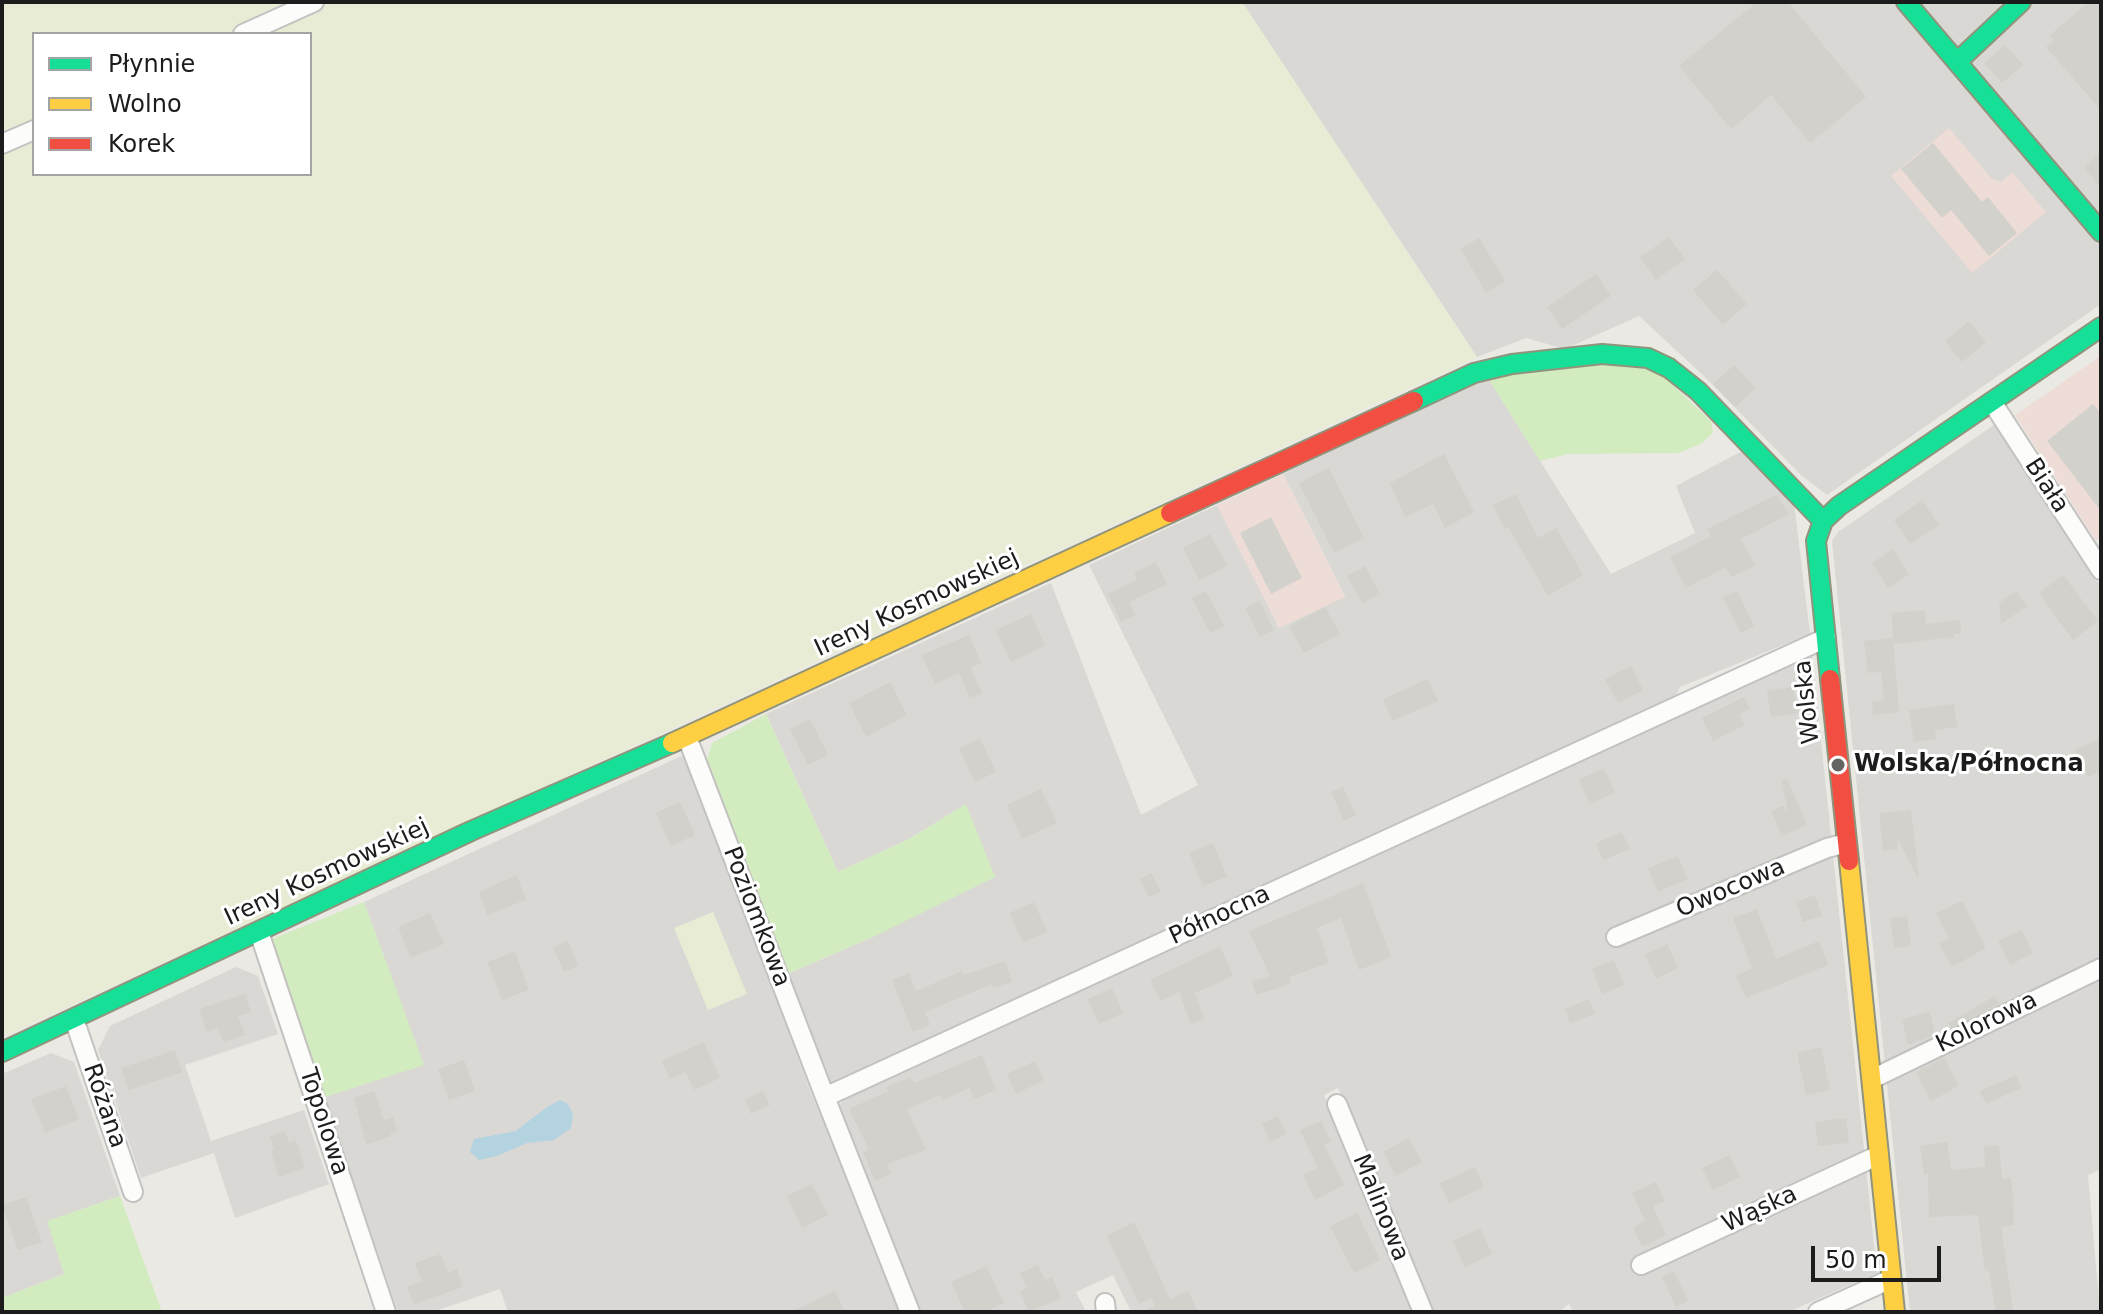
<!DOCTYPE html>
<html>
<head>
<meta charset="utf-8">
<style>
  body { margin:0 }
  #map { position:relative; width:2103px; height:1314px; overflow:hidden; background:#eae9e4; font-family:"DejaVu Sans",sans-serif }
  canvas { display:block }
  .frame { position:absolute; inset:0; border:4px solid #1c1c1c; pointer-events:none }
  .legend { position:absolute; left:32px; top:32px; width:280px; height:144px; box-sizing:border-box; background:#fff; border:2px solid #a4a4a4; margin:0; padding:10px 14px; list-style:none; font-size:24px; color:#1c1c1c }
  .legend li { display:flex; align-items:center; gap:16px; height:40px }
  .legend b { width:40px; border:2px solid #a4a4a4 }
  .scale { position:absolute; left:1811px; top:1246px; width:130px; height:36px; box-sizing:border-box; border:4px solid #1c1c1c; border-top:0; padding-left:10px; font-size:24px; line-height:28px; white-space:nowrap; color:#1c1c1c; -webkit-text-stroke:6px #fff; paint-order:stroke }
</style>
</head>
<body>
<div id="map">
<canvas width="2103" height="1314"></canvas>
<div class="frame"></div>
<ul class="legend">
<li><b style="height:10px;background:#16e098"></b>Płynnie</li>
<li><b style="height:10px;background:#ffcf43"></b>Wolno</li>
<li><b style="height:10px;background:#f24e42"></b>Korek</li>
</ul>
<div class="scale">50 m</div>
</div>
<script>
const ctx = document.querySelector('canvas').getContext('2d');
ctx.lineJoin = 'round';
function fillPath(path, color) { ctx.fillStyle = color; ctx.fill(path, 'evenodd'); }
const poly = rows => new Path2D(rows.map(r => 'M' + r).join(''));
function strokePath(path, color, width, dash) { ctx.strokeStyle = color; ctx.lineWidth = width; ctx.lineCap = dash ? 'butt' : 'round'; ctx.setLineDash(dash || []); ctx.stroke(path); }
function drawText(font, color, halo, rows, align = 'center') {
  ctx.font = font + ' "DejaVu Sans",sans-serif'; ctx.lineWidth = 6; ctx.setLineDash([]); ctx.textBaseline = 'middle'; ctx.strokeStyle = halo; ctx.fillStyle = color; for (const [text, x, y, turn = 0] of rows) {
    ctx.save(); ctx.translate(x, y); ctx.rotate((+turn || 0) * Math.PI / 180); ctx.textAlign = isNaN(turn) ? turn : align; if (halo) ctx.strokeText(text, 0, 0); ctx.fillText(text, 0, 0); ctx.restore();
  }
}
fillPath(poly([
  [1242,2,2101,2,2101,304,1827,495,1801,475,1705,377,1639,316,1565,349,1526,338,1477,357],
  [1488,378,1611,574,1695,533,1676,486,1744,450,1794,503,1810,634,1680,687,1674,699,831,1088,787,974,875,936,966,804,909,839,838,872,766,714,1051,583,1141,815,1198,785,1089,565,1217,505,1279,628,1345,596,1283,474],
  [1994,425,2101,587,2101,1169,2088,1175,2100,1312,1910,1312,1832,541,1838,532],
  [1806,654,1812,655,1877,1273,1788,1312,1573,1312,1569,1304,1558,1312,1433,1312,1338,1088,1324,1095,1378,1230,1383,1228,1418,1312,1131,1312,1113,1275,1076,1292,1086,1312,919,1312,837,1107,848,1096,928,1062],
  [686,754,811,1093,906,1312,508,1312,500,1289,432,1312,398,1312,325,1097,423,1065,364,902],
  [236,967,258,976,278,1034,185,1065,211,1141,304,1110,329,1184,235,1218,214,1153,141,1178,98,1050,110,1026],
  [51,1053,74,1062,120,1196,48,1221,64,1274,2,1298,2,1074]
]), '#d9d8d5');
fillPath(poly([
  [1949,128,1992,179,2001,182,2012,172,2046,212,1972,273,1891,176],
  [2101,356,2101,536,2096,541,2015,415],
  [1283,474,1345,597,1279,628,1217,505]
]), '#eedcd7');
fillPath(poly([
  [2,2,1242,2,1477,357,2,1037],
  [34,34,310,34,310,174,34,174],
  [713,912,747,994,708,1010,674,928]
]), '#e9ecd5');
fillPath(poly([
  [1589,363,1641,367,1665,378,1711,421,1713,433,1701,444,1679,453,1568,454,1540,461,1488,378],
  [766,714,838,872,909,839,966,804,995,877,875,936,787,974,706,764,712,743],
  [364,902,424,1065,325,1097,272,939],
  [120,1196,162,1312,2,1312,2,1298,64,1274,47,1221]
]), '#d2ecbf');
fillPath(poly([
  [560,1100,568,1104,573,1115,571,1128,554,1140,527,1143,497,1156,479,1160,470,1152,474,1139,516,1131,547,1107]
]), '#b3d3e1');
fillPath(poly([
  [1757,2,1788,2,1866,97,1810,143,1771,95,1731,129,1679,66],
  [2089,2,2101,2,2101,110,2046,47,2054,40,2050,35],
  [2005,45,2023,65,2002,83,1984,63],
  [1933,143,1982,202,1988,197,2017,233,1989,256,1951,210,1942,218,1901,169],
  [2101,152,2101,187,2084,168],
  [1669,237,1685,259,1656,280,1640,257],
  [1479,238,1505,281,1486,293,1461,249],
  [1717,270,1747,304,1723,325,1693,290],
  [1596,274,1611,296,1562,329,1547,307],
  [1969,321,1986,342,1962,362,1945,341],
  [1734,365,1756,388,1735,407,1713,384],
  [2093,404,2101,414,2101,511,2047,441],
  [1444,454,1474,512,1445,528,1433,504,1405,517,1390,483],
  [1329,468,1364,538,1334,553,1299,483],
  [1516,494,1538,538,1556,528,1583,575,1548,596,1508,527,1505,529,1493,505],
  [1776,495,1789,514,1741,539,1755,566,1731,577,1726,567,1686,588,1670,557,1711,536,1707,529],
  [1922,500,1939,525,1910,544,1894,520],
  [1271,517,1302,578,1271,594,1240,533],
  [1210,534,1227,566,1199,580,1183,548],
  [1893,549,1909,574,1888,588,1872,563],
  [1156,562,1167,584,1129,602,1135,615,1121,622,1108,594,1137,580,1134,573],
  [1365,566,1380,594,1362,603,1347,576],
  [2063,575,2098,621,2073,640,2039,593],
  [1206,591,1224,626,1210,633,1192,598],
  [1737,591,1754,626,1741,633,1723,597],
  [2016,591,2027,606,2001,624,1999,603],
  [1259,601,1274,630,1260,637,1245,608],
  [1325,607,1340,634,1304,653,1289,626],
  [1925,610,1926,624,1960,620,1961,633,1954,634,1954,637,1894,644,1891,613],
  [1031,614,1045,646,1011,662,996,630],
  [969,635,981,663,971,668,982,693,970,698,959,673,935,684,922,655],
  [1893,638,1899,712,1873,715,1872,702,1884,700,1881,672,1868,673,1864,641],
  [1631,666,1643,690,1618,703,1605,679],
  [1428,679,1438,701,1392,721,1383,699],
  [890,682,907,715,866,737,849,703],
  [1793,687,1798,713,1771,717,1767,691],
  [1744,697,1750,709,1739,714,1745,725,1713,741,1702,718],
  [1954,704,1957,727,1935,730,1936,739,1914,742,1909,710],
  [810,719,828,755,808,765,790,729],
  [980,738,996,772,975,782,959,748],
  [2101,738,2101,771,2088,777,2075,750],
  [1604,768,1615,792,1590,804,1579,780],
  [1787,779,1807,825,1782,836,1771,811,1783,806,1788,813,1782,781],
  [1343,787,1356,815,1344,821,1331,792],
  [1041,789,1057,823,1022,839,1007,805],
  [680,802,695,835,671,846,656,813],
  [1911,810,1919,877,1917,877,1897,837,1898,849,1883,851,1879,813],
  [1622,832,1630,849,1603,860,1596,843],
  [1213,843,1227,877,1203,886,1189,853],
  [1678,856,1688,879,1658,892,1648,868],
  [1151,873,1161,891,1149,897,1140,879],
  [517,875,526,900,487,915,479,892],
  [1363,883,1391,957,1359,970,1341,918,1317,928,1329,963,1289,977,1291,984,1256,995,1252,981,1270,976,1249,931],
  [1815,895,1822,916,1803,922,1796,902],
  [1962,901,1986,948,1952,967,1939,943,1949,938,1936,913],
  [1034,902,1047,932,1023,943,1010,913],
  [1757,909,1776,959,1819,941,1828,965,1746,998,1736,975,1752,969,1733,918],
  [430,913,444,944,411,958,398,927],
  [1907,916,1911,946,1894,948,1890,918],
  [2022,930,2033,953,2010,965,1998,941],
  [568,941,578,966,564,972,553,947],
  [1667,944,1678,968,1656,979,1645,955],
  [1220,946,1233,976,1195,993,1204,1019,1191,1024,1179,992,1161,1001,1150,980],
  [515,952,529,990,502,1000,487,962],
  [1614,960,1624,985,1602,994,1592,969],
  [1005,961,1012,982,993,988,992,984,925,1012,930,1025,913,1032,892,980,909,973,916,991,962,971,964,975],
  [1112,988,1123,1013,1099,1024,1088,999],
  [245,994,251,1012,238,1016,245,1035,223,1042,218,1028,207,1032,199,1009],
  [1995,996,1999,1004,1951,1028,1948,1023],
  [1589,999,1595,1014,1570,1023,1565,1009],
  [1930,1012,1935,1035,1908,1045,1902,1019],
  [704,1042,720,1078,694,1090,686,1072,670,1079,662,1061],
  [1821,1047,1830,1090,1806,1095,1797,1053],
  [175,1050,182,1072,129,1090,121,1068],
  [982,1055,996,1090,974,1099,970,1088,942,1100,940,1095,907,1109,926,1150,887,1164,891,1174,875,1181,863,1152,869,1150,849,1109,888,1091,886,1087,911,1077,914,1083],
  [1944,1058,1959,1086,1931,1101,1916,1072],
  [464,1060,475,1091,449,1100,438,1069],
  [1035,1061,1044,1080,1016,1094,1007,1074],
  [2016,1075,2021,1088,1986,1104,1980,1091],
  [66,1086,79,1119,45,1133,31,1099],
  [374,1091,384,1120,393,1117,397,1131,390,1134,391,1136,366,1145,354,1098],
  [763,1091,770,1105,751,1114,745,1099],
  [1278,1116,1286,1134,1270,1142,1262,1123],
  [1846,1118,1849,1143,1818,1146,1815,1122],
  [1321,1121,1331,1142,1324,1145,1344,1185,1315,1200,1303,1175,1318,1168,1300,1130],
  [285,1131,289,1143,296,1140,305,1168,279,1177,271,1151,274,1149,270,1136],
  [1409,1138,1422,1162,1396,1176,1383,1152],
  [1947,1142,1951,1170,1985,1167,1984,1147,1999,1145,2002,1179,2011,1178,2013,1196,2014,1225,2001,1227,2013,1310,1996,1312,1989,1271,1985,1271,1978,1215,1929,1217,1928,1174,1924,1175,1920,1146],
  [1729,1155,1740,1177,1713,1190,1702,1168],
  [1475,1167,1484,1187,1449,1203,1440,1183],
  [1656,1182,1665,1201,1653,1206,1666,1235,1642,1247,1633,1227,1645,1221,1632,1193],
  [812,1184,828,1215,802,1228,787,1196],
  [26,1197,42,1242,18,1250,2,1205],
  [1357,1213,1380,1260,1354,1273,1330,1226],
  [1134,1222,1170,1299,1188,1291,1198,1312,1143,1312,1155,1306,1151,1298,1139,1304,1107,1236],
  [1480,1228,1492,1254,1465,1267,1453,1241],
  [441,1254,448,1273,457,1269,463,1287,414,1304,407,1287,422,1281,415,1263],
  [1038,1265,1045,1280,1052,1277,1061,1298,1029,1312,1020,1291,1027,1288,1020,1273],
  [986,1266,1004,1303,984,1312,965,1312,951,1282],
  [1674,1271,1688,1301,1676,1307,1662,1277],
  [835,1291,845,1312,791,1312]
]), '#d3d1cc');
const street = poly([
  [243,34,314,2],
  [2,144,34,130],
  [1992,402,2101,570],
  [687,737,825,1097],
  [259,932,386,1312],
  [1616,937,1827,848,1847,843],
  [74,1019,133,1192],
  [1872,1079,2101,968],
  [1337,1104,1423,1312],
  [1641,1265,1879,1155],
  [1105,1303,1106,1312],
  [910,1312,825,1097,1826,638],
  [1818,1312,1891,1279]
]);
const fast = poly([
  [1906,2,2101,232],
  [1957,62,2021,2],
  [1414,401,1474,373,1512,364,1602,354,1648,358,1669,368,1698,391,1823,521],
  [1830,679,1816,541,1823,521,1839,506,2101,327],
  [2,1052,471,831,672,743]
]);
const slow = poly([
  [672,743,1170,513],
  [1849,861,1895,1312]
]);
const jam = poly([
  [1170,513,1414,401],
  [1830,679,1849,861]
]);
strokePath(street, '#c3c2c0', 22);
strokePath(fast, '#90947c', 22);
strokePath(slow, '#90947c', 22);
strokePath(jam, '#90947c', 22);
strokePath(street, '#fcfcfb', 18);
strokePath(fast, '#16e098', 18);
strokePath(slow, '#ffcf43', 18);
strokePath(jam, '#f24e42', 18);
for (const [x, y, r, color] of [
  [1838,765,8,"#646462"]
]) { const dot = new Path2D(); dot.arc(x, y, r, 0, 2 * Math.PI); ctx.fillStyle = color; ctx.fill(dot); strokePath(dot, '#fff', 3); }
drawText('24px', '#1c1c1c', '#fff', [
  ["Biała",2046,486,57],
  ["Ireny Kosmowskiej",917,604,-25],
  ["Wolska",1808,702,-96],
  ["Ireny Kosmowskiej",327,873,-25],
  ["Owocowa",1731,889,-23],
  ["Północna",1220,916,-25],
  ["Poziomkowa",756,917,69],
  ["Kolorowa",1987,1023,-26],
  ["Różana",104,1106,71],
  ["Topolowa",323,1122,72],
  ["Malinowa",1380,1208,68],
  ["Wąska",1760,1210,-25]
]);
drawText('bold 24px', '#1c1c1c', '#fff', [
  ["Wolska/Północna",1854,765]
], 'left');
</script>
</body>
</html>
